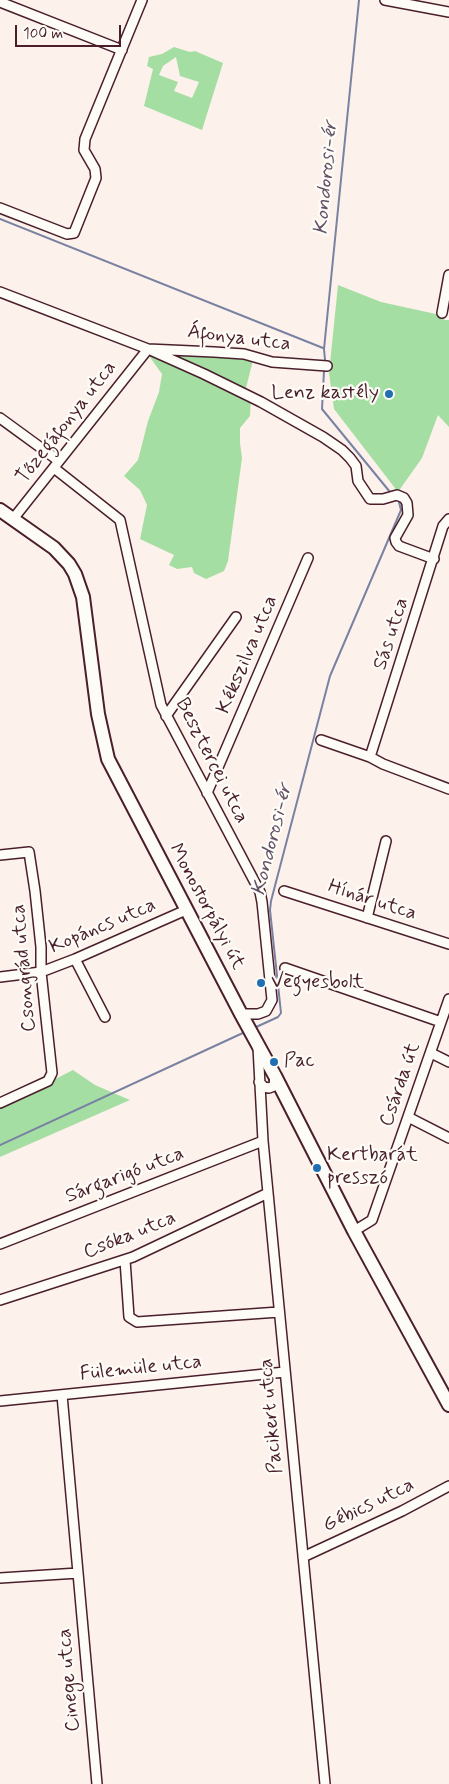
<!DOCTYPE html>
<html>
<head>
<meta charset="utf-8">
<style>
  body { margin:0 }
  #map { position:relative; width:449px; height:1784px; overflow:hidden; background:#fdf1eb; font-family:Mynerve,sans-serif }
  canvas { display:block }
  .scale { position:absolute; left:15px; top:25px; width:106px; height:22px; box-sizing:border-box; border:2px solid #4a1f2b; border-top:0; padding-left:6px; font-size:15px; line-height:18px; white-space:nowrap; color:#4a1f2b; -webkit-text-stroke:4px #fdfcf7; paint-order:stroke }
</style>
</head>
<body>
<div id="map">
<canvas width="449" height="1784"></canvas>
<div class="scale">100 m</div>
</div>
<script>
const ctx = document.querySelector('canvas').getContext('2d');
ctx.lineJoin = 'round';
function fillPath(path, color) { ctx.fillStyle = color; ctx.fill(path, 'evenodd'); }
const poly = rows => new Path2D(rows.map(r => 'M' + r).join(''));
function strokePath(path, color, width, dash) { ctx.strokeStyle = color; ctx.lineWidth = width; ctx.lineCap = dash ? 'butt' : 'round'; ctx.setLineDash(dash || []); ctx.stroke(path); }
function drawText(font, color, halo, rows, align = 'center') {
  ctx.font = font + ' Mynerve,sans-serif'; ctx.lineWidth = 4.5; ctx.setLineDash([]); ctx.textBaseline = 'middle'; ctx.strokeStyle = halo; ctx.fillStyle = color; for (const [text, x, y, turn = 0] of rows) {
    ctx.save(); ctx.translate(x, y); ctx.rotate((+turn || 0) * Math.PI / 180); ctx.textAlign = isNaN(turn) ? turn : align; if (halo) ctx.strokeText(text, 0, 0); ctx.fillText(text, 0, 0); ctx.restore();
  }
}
fillPath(poly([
  [174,47,190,52,195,51,223,63,202,130,144,106,153,69,147,66,149,57,162,54],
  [176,57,180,76,199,82,192,98,174,91,178,82,159,75,163,66],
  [338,285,381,302,445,316,444,320,449,320,449,427,438,415,422,458,398,492,334,409,329,373],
  [160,351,214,353,253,360,246,388,251,395,250,416,240,428,240,443,242,458,228,561,224,571,206,579,194,573,192,567,177,569,169,565,174,555,140,539,147,505,140,490,124,476,138,460,148,421,159,392,162,374,149,356],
  [73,1070,95,1085,130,1100,0,1157,0,1107]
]), '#a5dea3');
strokePath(poly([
  [0,219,323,348],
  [325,360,324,349,359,0],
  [324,371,322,409,390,492],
  [254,1028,278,1017,281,1013,270,910,271,901,330,676,401,510,399,502],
  [0,1145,245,1032]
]), '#7982a2', 2);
const street = poly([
  [385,0,449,12],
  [0,2,122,50],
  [0,208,67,234,74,233,96,178,95,169,84,150,85,139,142,0],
  [0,292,148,349,204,374,261,402,323,437,342,450,350,458,356,466,358,481,370,499,383,499,397,495,404,498,407,503,408,515,395,538,396,542,399,546,434,559],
  [442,313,449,275],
  [0,418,59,461],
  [54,468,120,520,161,705,260,892,262,902,272,1000,266,1011,258,1014,241,1014],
  [13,519,148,349,214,352,244,354,272,362,327,366],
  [166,716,236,617],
  [321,740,370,757,383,764,449,789],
  [370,757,443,526,449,519],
  [207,793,308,558],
  [0,855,29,852,35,891,41,947,41,972,52,1073,48,1081,0,1103],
  [284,891,449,944],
  [367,918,386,841],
  [75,959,105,1017],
  [285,968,441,1022],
  [0,977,41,972,75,959,186,910],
  [258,1047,263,1141,325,1784],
  [431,1053,449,1062],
  [259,1082,264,1087,269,1088,274,1086,275,1076],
  [408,1117,449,1138],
  [354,1231,372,1220,449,999],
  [0,1244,263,1141],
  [125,1260,129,1317,137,1322,279,1312],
  [0,1300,133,1257,268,1193],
  [62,1395,97,1784],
  [0,1401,285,1372],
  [303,1557,402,1511,449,1486],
  [0,1578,78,1573]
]);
const secondary = poly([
  [0,510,54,548,69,564,75,574,83,597,98,714,108,759,241,1014,275,1076,354,1231,449,1405]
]);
strokePath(street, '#4a1f2b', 12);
strokePath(secondary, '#4a1f2b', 16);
strokePath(street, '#fdfcf7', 9);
strokePath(secondary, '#fdfcf7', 12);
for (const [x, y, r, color] of [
  [389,394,5,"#1f6fb2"],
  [261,983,5,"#1f6fb2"],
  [274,1062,5,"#1f6fb2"],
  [317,1168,5,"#1f6fb2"]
]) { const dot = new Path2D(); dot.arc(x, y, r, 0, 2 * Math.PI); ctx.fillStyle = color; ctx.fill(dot); strokePath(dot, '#fdfcf7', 2); }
drawText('20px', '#4a1f2b', '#fdfcf7', [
  ["Áfonya utca",239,339,7],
  ["Tőzegáfonya utca",67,423,-52],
  ["Sás utca",392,634,-72],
  ["Kékszilva utca",248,655,-67],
  ["Besztercei utca",211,761,63],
  ["Hínár utca",372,901,18],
  ["Monostorpályi út",206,907,62],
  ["Kopáncs utca",103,927,-23],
  ["Csongrád utca",25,968,-95],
  ["Csárda út",401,1085,-71],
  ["Sárgarigó utca",125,1176,-21],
  ["Csóka utca",130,1236,-22],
  ["Fülemüle utca",141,1369,-6],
  ["Pacikert utca",272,1416,-95],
  ["Gébics utca",369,1506,-26],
  ["Cinege utca",70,1680,-95]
]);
drawText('20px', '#4a1f2b', '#fdfcf7', [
  ["Lenz kastély",379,394,"right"],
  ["Vegyesbolt",271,983],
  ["Pac",284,1062],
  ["Kertbarát",327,1156],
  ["presszó",327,1179]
], 'left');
drawText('italic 21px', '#625167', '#fdfcf7', [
  ["Kondorosi-ér",327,178,-85],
  ["Kondorosi-ér",273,840,-76]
]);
</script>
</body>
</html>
